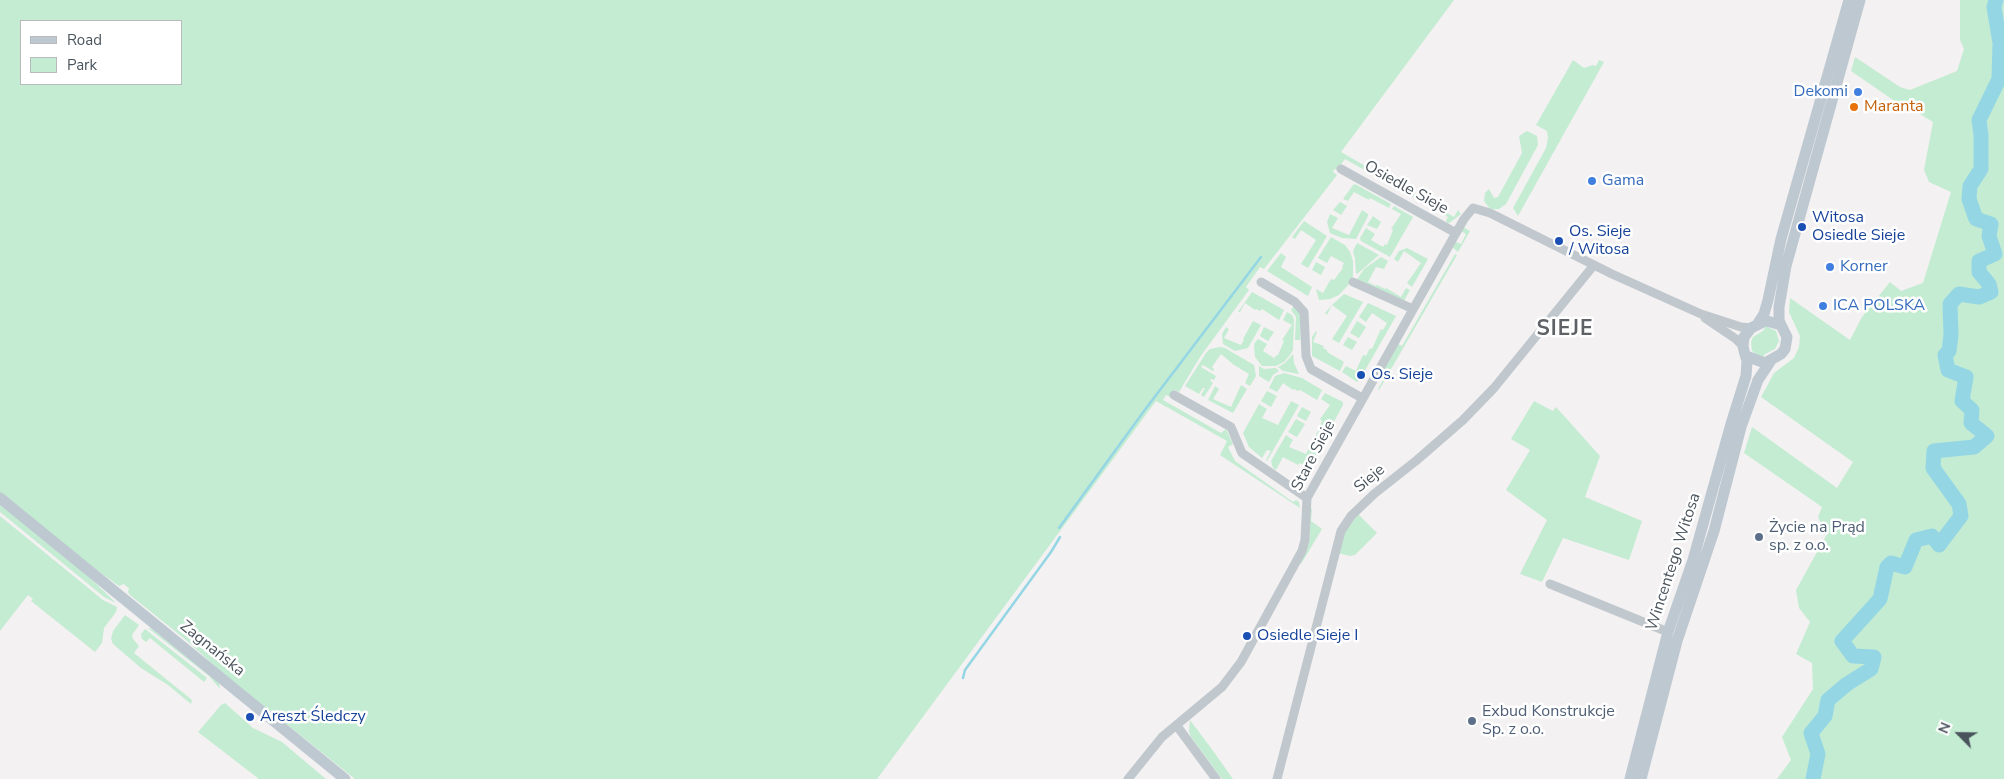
<!DOCTYPE html>
<html>
<head>
<meta charset="utf-8">
<style>
  body { margin:0 }
  #map { position:relative; width:2004px; height:779px; overflow:hidden; background:#f3f1f1; font-family:"Nunito Sans",sans-serif }
  canvas { display:block }
  .legend { position:absolute; left:20px; top:20px; width:162px; height:65px; box-sizing:border-box; background:#fff; border:1px solid #b7bbbe; margin:0; padding:6px 9px; list-style:none; font-size:15px; color:#4a545d }
  .legend li { display:flex; align-items:center; gap:10px; height:25px }
  .legend b { width:25px; border:1px solid #b7bbbe }
  .north { position:absolute; left:1934px; top:709px; width:50px; height:50px; -webkit-text-stroke:4px #fff; paint-order:stroke; rotate:293deg; font-size:14px; font-weight:700; line-height:20px; text-align:center; color:#4a545d }
  .north::after { content:''; display:block; margin:auto; width:18px; height:22px; background:#4a545d; clip-path:polygon(50% 0,100% 100%,50% 72%,0 100%) }
</style>
</head>
<body>
<div id="map">
<canvas width="2004" height="779"></canvas>
<ul class="legend">
<li><b style="height:6px;background:#bec8d1"></b>Road</li>
<li><b style="height:14px;background:#c4ecd2"></b>Park</li>
</ul>
<div class="north">N</div>
</div>
<script>
const ctx = document.querySelector('canvas').getContext('2d');
ctx.lineJoin = 'round';
function fillPath(path, color) { ctx.fillStyle = color; ctx.fill(path, 'evenodd'); }
const poly = rows => new Path2D(rows.map(r => 'M' + r).join(''));
function strokePath(path, color, width, dash) { ctx.strokeStyle = color; ctx.lineWidth = width; ctx.lineCap = dash ? 'butt' : 'round'; ctx.setLineDash(dash || []); ctx.stroke(path); }
function drawText(font, color, halo, rows, align = 'center') {
  ctx.font = font + ' "Nunito Sans",sans-serif'; ctx.lineWidth = 5; ctx.setLineDash([]); ctx.textBaseline = 'middle'; ctx.strokeStyle = halo; ctx.fillStyle = color; for (const [text, x, y, turn = 0] of rows) {
    ctx.save(); ctx.translate(x, y); ctx.rotate((+turn || 0) * Math.PI / 180); ctx.textAlign = isNaN(turn) ? turn : align; if (halo) ctx.strokeText(text, 0, 0); ctx.fillText(text, 0, 0); ctx.restore();
  }
}
fillPath(poly([
  [0,0,1454,0,1341,152,1454,217,1458,210,1461,214,1448,224,1446,221,1448,217,1345,159,1337,170,1334,169,1333,172,1337,175,1264,269,1260,267,1246,287,1249,290,1200,357,1179,392,1174,390,1170,397,1166,395,1163,400,1221,433,1226,429,1233,444,1228,447,1235,461,1293,502,1296,500,1299,502,1300,508,1220,455,1227,441,1156,401,877,779,355,779,220,671,186,640,130,595,128,592,129,588,126,586,124,584,119,586,84,561,0,493],
  [21,21,181,21,181,84,21,84],
  [1960,0,2004,0,2004,779,1777,779,1791,760,1782,737,1813,689,1812,663,1796,654,1810,622,1799,608,1796,590,1827,534,1818,517,1822,507,1744,453,1752,427,1837,488,1853,462,1761,397,1774,373,1794,358,1799,347,1800,336,1789,312,1790,298,1850,340,1862,317,1890,282,1901,291,1923,283,1951,192,1929,182,1924,170,1933,122,1902,103,1896,102,1851,71,1855,57,1900,87,1910,90,1957,71,1964,49,1960,40],
  [1573,60,1584,68,1593,65,1596,66,1599,60,1604,62,1518,216,1513,208,1546,148,1548,138,1547,131,1536,125],
  [1527,131,1537,136,1538,145,1506,204,1499,209,1490,209,1484,201,1485,193,1489,189,1494,198,1498,197,1522,153,1519,136],
  [1355,184,1391,204,1389,208,1370,198,1369,200,1354,192,1348,201,1343,199,1353,185],
  [1340,202,1347,206,1341,215,1333,210],
  [1394,206,1413,217,1390,257,1361,241,1360,238,1366,228,1375,234,1371,240,1383,247,1385,244,1387,245,1393,230,1391,229,1401,214,1392,209],
  [1362,210,1368,214,1368,216,1356,239,1342,238,1330,233,1327,222,1330,214,1338,218,1332,228,1349,235],
  [1373,216,1381,222,1377,229,1367,225],
  [1304,221,1327,236,1308,268,1301,264,1316,240,1301,230,1295,239,1292,237],
  [1463,227,1470,231,1458,252,1452,247,1456,242,1461,244,1466,234,1461,231],
  [1331,237,1345,245,1350,252,1353,261,1353,276,1350,283,1339,295,1330,299,1319,300,1316,289,1323,293,1331,279,1334,280,1343,268,1342,267,1344,263,1331,256,1327,263,1318,258],
  [1357,243,1379,255,1357,274,1356,273,1355,259,1353,251],
  [1407,248,1428,259,1412,287,1407,283,1421,263,1404,251,1398,262,1394,259,1399,251],
  [1281,253,1286,257,1281,267,1312,287,1308,296,1267,271],
  [1455,254,1457,255,1379,390,1378,389,1385,377,1380,374,1398,344,1402,346],
  [1381,257,1388,261,1384,269,1376,267,1368,282,1376,286,1377,285,1385,289,1386,288,1401,297,1406,288,1410,290,1404,301,1356,281,1364,269],
  [1316,262,1325,267,1321,275,1312,270],
  [1252,292,1284,310,1279,320,1262,309,1260,311,1256,309,1255,310,1245,303,1240,312,1238,312],
  [1344,294,1363,302,1339,343,1332,339,1347,316,1332,305,1327,315,1325,313,1332,305],
  [1368,303,1396,316,1363,374,1360,373,1358,377,1360,379,1357,382,1342,372,1346,366,1356,371,1363,355,1366,356,1370,348,1372,349,1381,329,1383,330,1387,323,1372,313,1366,322,1359,317],
  [1294,306,1301,314,1300,340,1295,340,1296,317,1291,310],
  [1287,312,1292,315,1294,320,1293,350,1290,355,1284,362,1276,366,1262,366,1255,357,1254,344,1258,339,1267,344,1263,351,1274,358,1277,355,1278,355,1284,341,1282,340,1292,325,1283,320],
  [1253,321,1261,325,1248,348,1235,351,1223,344,1222,334,1226,327,1229,329,1224,338,1241,345,1244,340,1243,339],
  [1357,321,1366,327,1359,338,1350,333],
  [1766,326,1776,331,1779,341,1775,349,1765,354,1762,358,1752,351,1751,342,1753,337,1763,331],
  [1264,327,1274,332,1268,341,1260,336],
  [1316,331,1317,332,1313,342,1324,346,1323,348,1327,350,1327,352,1344,362,1340,371,1312,356,1312,337],
  [1348,337,1357,342,1352,350,1343,345],
  [1220,347,1225,348,1254,365,1256,376,1250,386,1245,383,1249,374,1234,365,1221,354,1212,367,1214,369,1213,371,1203,365,1201,367,1216,376,1214,380,1211,379,1210,380,1213,383,1204,397,1201,395,1205,388,1203,388,1199,394,1185,386,1206,353,1210,349],
  [1293,354,1294,363,1299,374,1283,371,1278,367,1285,363],
  [1259,366,1264,369,1276,368,1279,371,1273,375,1269,382,1259,376],
  [1284,373,1302,378,1322,390,1317,400,1300,390,1298,391,1294,389,1293,390,1283,383,1277,392,1269,388,1275,376],
  [1241,385,1247,389,1233,413,1208,400,1215,386,1219,389,1213,399,1231,407],
  [1267,391,1277,396,1271,407,1261,401],
  [1325,393,1343,402,1343,405,1309,468,1300,463,1298,465,1283,457,1276,470,1273,468,1271,461,1286,435,1293,440,1289,447,1306,454,1309,448,1308,447,1319,430,1318,429,1322,421,1320,419,1330,405,1321,399],
  [1291,401,1299,405,1267,461,1266,460,1271,451,1267,450,1262,458,1249,447,1243,433,1259,404,1267,409,1262,418,1278,425],
  [1534,401,1553,411,1556,407,1600,456,1585,497,1642,521,1629,560,1563,538,1542,582,1520,574,1547,520,1506,490,1530,450,1511,439],
  [1302,407,1311,412,1306,421,1297,416],
  [1296,419,1305,424,1297,437,1288,432],
  [0,503,86,574,116,603,104,597,0,512],
  [1310,508,1312,509,1311,521,1322,529,1301,564,1300,563,1308,546,1310,537],
  [1358,514,1377,533,1355,555,1350,556,1338,553,1344,533],
  [0,516,103,600,117,607,116,612,104,628,102,643,95,652,31,601,33,599,28,595,0,631],
  [125,615,139,625,132,635,133,639,139,646,134,653,192,700,191,704,168,685,141,668,113,644,111,639,113,631],
  [148,628,152,629,202,668,219,683,220,689,209,676],
  [145,629,207,678,204,682,150,638,146,642,142,639,141,634],
  [225,703,253,728,282,742,326,779,259,779,198,732,221,705],
  [1190,720,1211,748,1233,779,1222,779,1191,737,1189,731]
]), '#c4ecd2');
strokePath(poly([
  [1059,528,1144,411,1261,257],
  [963,678,965,670,1051,552,1060,537]
]), '#95d6e5', 2.5);
strokePath(poly([
  [1813,779,1818,754,1811,733,1825,716,1828,700,1847,684,1871,669,1874,657,1853,656,1842,641,1880,599,1887,567,1891,563,1905,567,1916,540,1932,536,1939,545,1961,516,1959,504,1933,468,1934,451,1974,447,1987,436,1971,423,1972,410,1962,401,1966,377,1948,370,1945,355,1949,351,1951,335,1950,304,1959,294,1979,297,1991,292,1989,284,1979,272,1979,261,1995,254,1989,236,1991,224,1976,219,1969,199,1970,186,1981,169,1981,135,1979,120,1999,79,2000,43,1994,7,1996,0]
]), '#95d6e5', 15);
strokePath(poly([
  [1341,169,1456,233],
  [1261,282,1295,302,1304,312,1306,356,1311,369,1362,398],
  [1353,282,1413,309],
  [1705,318,1736,339,1743,346],
  [1174,395,1231,427,1242,453,1307,498],
  [1550,584,1668,632],
  [1177,726,1216,779],
  [1128,779,1162,737,1222,687,1241,662,1302,551,1305,540,1307,498,1312,489,1456,233,1464,219,1473,208,1490,213,1612,274,1701,314,1741,327,1751,328],
  [1277,779,1341,531,1351,516,1374,494,1417,460,1463,420,1494,388,1594,265]
]), '#c0c8ce', 9);
strokePath(poly([
  [1757,325,1764,314,1768,300,1781,239,1849,0],
  [1781,325,1779,320,1779,307,1786,266,1860,0],
  [0,498,345,779],
  [1630,779,1668,632,1693,560,1731,424,1746,376,1747,361,1744,351,1743,346,1744,337,1751,328,1763,322,1767,321,1781,325,1787,337,1785,349,1781,354,1765,363,1746,356],
  [1641,779,1677,641,1714,531,1741,427,1758,380,1770,362]
]), '#bec8d1', 11);
for (const [x, y, r, color] of [
  [1858,92,5,"#3f7fe0"],
  [1854,107,5,"#e8710a"],
  [1592,181,5,"#3f7fe0"],
  [1802,227,5,"#1a4fb4"],
  [1559,241,5,"#1a4fb4"],
  [1830,267,5,"#3f7fe0"],
  [1823,306,5,"#3f7fe0"],
  [1361,375,5,"#1a4fb4"],
  [1759,537,5,"#5c6f8a"],
  [1247,636,5,"#1a4fb4"],
  [250,717,5,"#1a4fb4"],
  [1472,721,5,"#5c6f8a"]
]) { const dot = new Path2D(); dot.arc(x, y, r, 0, 2 * Math.PI); ctx.fillStyle = color; ctx.fill(dot); strokePath(dot, '#fff', 2); }
drawText('16px', '#366cbe', '#fff', [
  ["Dekomi",1848,92,"right"],
  ["Gama",1602,181],
  ["Korner",1840,267],
  ["ICA POLSKA",1833,306]
], 'left');
drawText('16px', '#c56008', '#fff', [
  ["Maranta",1864,107]
], 'left');
drawText('16px', '#4a545d', '#fff', [
  ["Osiedle Sieje",1406,188,29],
  ["Stare Sieje",1314,456,-63],
  ["Sieje",1370,479,-40],
  ["Wincentego Witosa",1674,562,-72],
  ["Zagnańska",212,649,39]
]);
drawText('16px', '#164399', '#fff', [
  ["Witosa",1812,218],
  ["Osiedle Sieje",1812,236],
  ["Os. Sieje",1569,232],
  ["/ Witosa",1569,250],
  ["Os. Sieje",1371,375],
  ["Osiedle Sieje I",1257,636],
  ["Areszt Śledczy",260,717]
], 'left');
drawText('16px', '#4e5e75', '#fff', [
  ["Życie na Prąd",1769,528],
  ["sp. z o.o.",1769,546],
  ["Exbud Konstrukcje",1482,712],
  ["Sp. z o.o.",1482,730]
], 'left');
ctx.letterSpacing = '1px';
drawText('bold 21px', '#5e6165', '#fff', [
  ["SIEJE",1565,330]
]);
ctx.letterSpacing = '0px';
</script>
</body>
</html>
